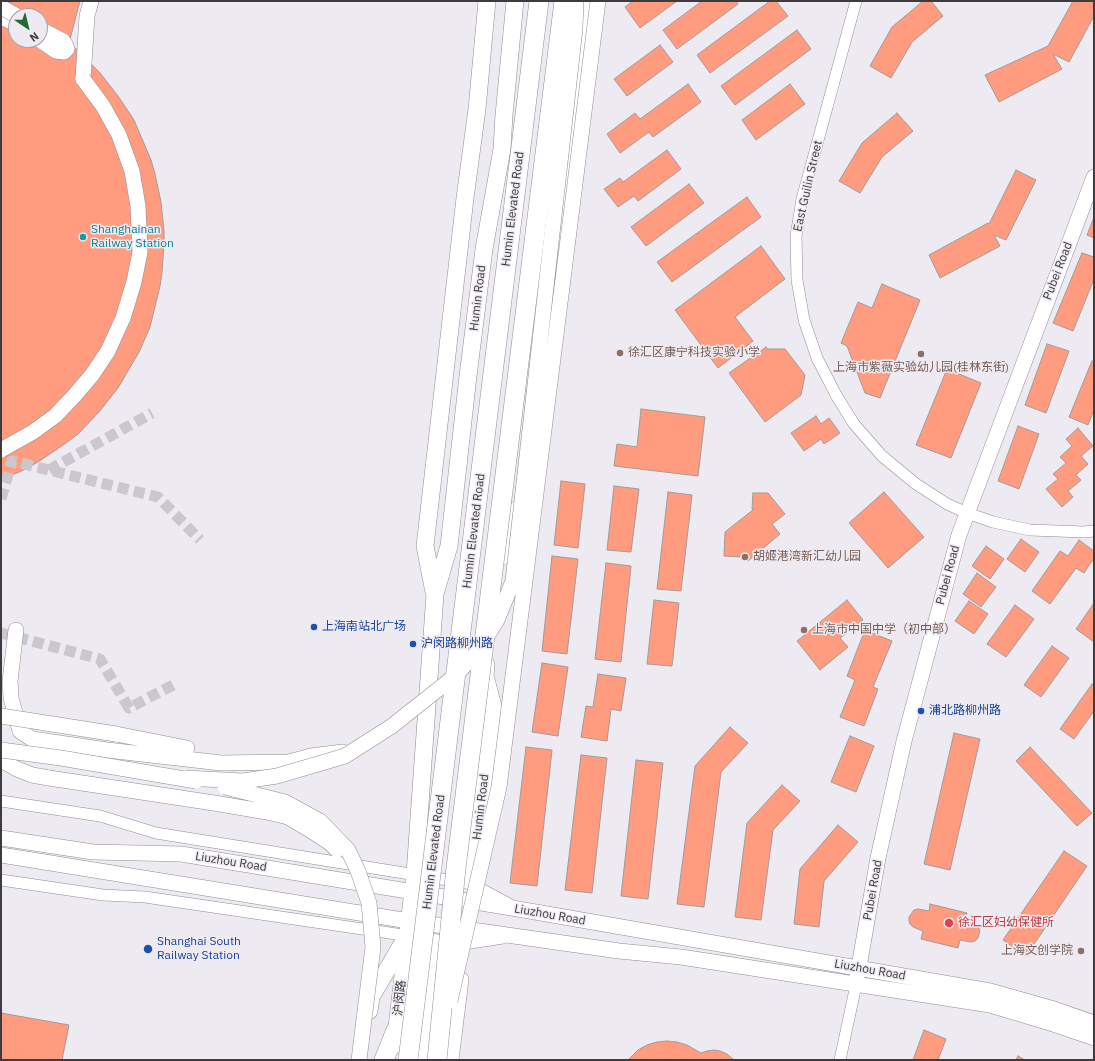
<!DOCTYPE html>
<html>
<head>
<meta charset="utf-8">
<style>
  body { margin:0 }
  #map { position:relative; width:1095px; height:1061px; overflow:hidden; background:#eeeaf1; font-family:"IBM Plex Sans",sans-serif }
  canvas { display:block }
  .frame { position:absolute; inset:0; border:2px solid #3d3b3e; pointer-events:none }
  .north { position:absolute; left:8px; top:8px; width:40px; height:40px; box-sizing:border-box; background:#eeeaf1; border:1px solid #a7a4a9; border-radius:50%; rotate:145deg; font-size:11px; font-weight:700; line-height:16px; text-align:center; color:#3d3b3e }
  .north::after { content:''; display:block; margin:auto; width:14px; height:18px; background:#246a36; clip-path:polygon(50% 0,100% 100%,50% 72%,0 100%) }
</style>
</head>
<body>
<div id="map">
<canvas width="1095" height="1061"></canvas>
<div class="frame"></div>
<div class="north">N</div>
</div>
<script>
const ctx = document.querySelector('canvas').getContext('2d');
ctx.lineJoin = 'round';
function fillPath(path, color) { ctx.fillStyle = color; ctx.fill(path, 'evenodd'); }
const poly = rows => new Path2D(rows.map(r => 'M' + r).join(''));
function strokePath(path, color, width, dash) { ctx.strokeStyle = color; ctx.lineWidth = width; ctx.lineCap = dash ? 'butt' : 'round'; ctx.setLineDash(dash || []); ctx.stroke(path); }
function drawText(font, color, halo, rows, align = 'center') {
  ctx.font = font + ' "IBM Plex Sans","Noto Sans SC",sans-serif'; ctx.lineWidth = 3; ctx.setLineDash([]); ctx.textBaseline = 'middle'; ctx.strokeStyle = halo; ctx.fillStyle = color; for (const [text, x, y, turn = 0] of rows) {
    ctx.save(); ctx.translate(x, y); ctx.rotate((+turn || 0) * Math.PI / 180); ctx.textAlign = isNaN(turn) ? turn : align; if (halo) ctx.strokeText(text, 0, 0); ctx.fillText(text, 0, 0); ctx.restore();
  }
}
const building = poly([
  [1,1,80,1,69,43,40,23,40,16,27,16,1,1],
  [633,1,677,1,640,28,625,7,633,1],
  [702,1,736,1,738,4,677,49,663,30,702,1],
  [770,1,776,1,788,16,710,73,697,55,770,1],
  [923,1,931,1,943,16,912,42,891,78,870,66,892,27,923,1],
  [1073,1,1094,1,1094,16,1069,62,1053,54,1062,69,999,102,985,75,1048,46,1073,1],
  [1,4,27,16,16,16,16,40,40,40,69,43,80,52,100,73,118,96,134,120,151,160,155,174,161,202,164,231,164,244,162,272,160,286,150,327,139,352,118,388,99,412,78,434,66,443,41,460,28,468,1,480,1,4],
  [797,30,811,49,735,105,721,86,797,30],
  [660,45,673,62,627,96,614,79,660,45],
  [688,84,701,102,653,137,649,132,620,153,607,134,635,113,640,119,688,84],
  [790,84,805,104,756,140,742,120,790,84],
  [897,113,913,131,882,157,860,193,839,181,862,143,897,113],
  [667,150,681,169,638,201,634,196,618,207,604,189,620,178,623,182,667,150],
  [1016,170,1036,180,1006,240,994,235,1000,246,940,278,929,255,988,223,989,224,1016,170],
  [689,184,704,203,646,246,631,227,689,184],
  [747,197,761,217,672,282,657,262,747,197],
  [1094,217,1094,238,1087,235,1094,217],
  [761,246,785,279,735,317,753,341,718,368,675,310,761,246],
  [1082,253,1094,257,1094,279,1073,331,1053,323,1082,253],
  [882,284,920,300,880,398,865,393,847,346,841,343,858,302,872,308,882,284],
  [1047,344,1069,351,1046,413,1025,405,1047,344],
  [766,347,767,349,785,349,805,375,801,395,765,422,729,373,766,347],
  [1092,361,1094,362,1094,410,1088,425,1069,417,1092,361],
  [947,369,981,383,951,458,916,445,947,369],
  [641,409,705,417,698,476,614,466,617,444,637,447,641,409],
  [816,416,821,424,829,418,840,433,824,444,821,439,804,451,791,433,816,416],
  [1018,426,1039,434,1019,489,998,481,1018,426],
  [1078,428,1093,446,1081,456,1088,464,1076,475,1081,480,1068,491,1073,497,1062,507,1046,489,1058,479,1053,474,1066,463,1060,457,1072,446,1066,439,1078,428],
  [561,481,585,484,578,548,554,545,561,481],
  [614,486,639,489,631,552,607,550,614,486],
  [668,492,692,495,681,591,657,589,668,492],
  [884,492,924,537,888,568,849,523,884,492],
  [753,493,768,493,785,514,772,524,780,534,748,561,742,554,742,557,724,556,725,532,754,509,752,509,753,493],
  [1021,539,1039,552,1025,572,1007,559,1021,539],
  [1079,540,1094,551,1094,558,1084,573,1076,568,1050,604,1032,591,1060,551,1068,556,1079,540],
  [986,546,1004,559,990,579,972,566,986,546],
  [552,556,578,559,567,654,542,651,552,556],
  [606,563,631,566,621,662,595,659,606,563],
  [977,573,996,587,981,607,963,594,977,573],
  [654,600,679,603,672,666,647,664,654,600],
  [847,600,863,620,840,638,848,647,820,670,797,641,847,600],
  [969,601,988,614,974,634,955,621,969,601],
  [1094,603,1094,642,1076,629,1094,603],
  [1015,605,1034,619,1006,657,987,644,1015,605],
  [865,630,892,641,873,687,878,689,864,726,840,717,855,680,847,676,865,630],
  [1052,646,1069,658,1041,697,1024,685,1052,646],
  [542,663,568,667,558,736,532,732,542,663],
  [598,674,626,678,621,711,611,709,607,741,581,737,586,706,593,707,598,674],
  [1092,684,1094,686,1094,711,1074,739,1060,729,1092,684],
  [730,727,748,743,721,772,704,907,677,904,695,766,730,727],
  [954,733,980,739,950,870,924,864,954,733],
  [850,736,874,746,856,792,831,782,850,736],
  [526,747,552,750,537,886,510,883,526,747],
  [1030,747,1092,813,1077,826,1016,761,1030,747],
  [581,755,607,758,592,893,565,890,581,755],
  [636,760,663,763,648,899,621,896,636,760],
  [782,785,800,801,773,830,761,920,735,917,747,823,782,785],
  [838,825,858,842,824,881,819,927,794,924,800,869,838,825],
  [1064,851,1087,866,1026,956,1003,940,1064,851],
  [930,904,967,913,965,920,976,924,980,930,978,938,975,941,971,942,960,940,958,948,921,939,923,931,913,927,910,924,909,921,909,917,914,910,918,909,929,911,930,904],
  [1,1013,69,1025,62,1060,1,1060,1,1013],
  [924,1030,946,1039,938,1060,913,1060,924,1030],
  [667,1041,677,1042,687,1045,701,1053,707,1051,714,1050,720,1051,727,1054,734,1060,628,1060,638,1050,647,1045,657,1042,667,1041],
  [1018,1056,1025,1060,1016,1060,1018,1056]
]);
fillPath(building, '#ff9c80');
strokePath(building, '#a29a98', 1);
strokePath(poly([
  [49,470,152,413],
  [1,499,12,461,158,497,200,540],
  [1,633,100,659,129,708,177,683]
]), '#cbc7cd', 11, [11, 5.5]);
const street = poly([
  [856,1,802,199,796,236,797,280,804,320,817,358,836,395,854,424,882,456,916,484,947,504,967,513,993,522,1030,530,1084,532,1094,531],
  [1,801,100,816,156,833,472,884,511,905],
  [1,880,103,895,145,897,464,944,503,938],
  [840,1060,856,985]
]);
const secondary = poly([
  [1,17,16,24],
  [40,29,63,41,65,44,67,49,64,52,56,51,40,40],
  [83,79,87,16,91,1],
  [16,630,10,681,11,698,20,731,32,739,107,750,221,763,289,762,311,756,343,752],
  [116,734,187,748],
  [1,760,17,769,32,775,49,778],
  [1,838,93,852,181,854,518,909,990,991,1054,1009,1094,1023],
  [1,855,409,921,619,951,681,957,990,1005,1047,1022,1094,1038],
  [857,978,878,858,904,741,959,535,1094,177]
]);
const primary = poly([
  [556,260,589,1],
  [502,556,518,509],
  [434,592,425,546,465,198,477,109,487,1],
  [472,882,494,710,485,676,486,665],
  [369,1011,371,997,404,941],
  [395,1044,415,874,435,594,449,546,468,376,484,249,502,149,504,115,515,1],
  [425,1060,439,949],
  [450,1060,460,980]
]);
const highway = poly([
  [384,1060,396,1030]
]);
strokePath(street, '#8f8c93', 12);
strokePath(secondary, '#8f8c93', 16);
strokePath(primary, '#8f8c93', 18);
strokePath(highway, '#8f8c93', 20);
strokePath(street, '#fff', 11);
strokePath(secondary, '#fff', 15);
strokePath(primary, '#fff', 17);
strokePath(highway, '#fff', 19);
strokePath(poly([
  [1,11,4,1]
]), '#8a878b', 3, [2, 4]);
const secondaryBridge = poly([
  [1,7,17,16],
  [1,450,33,432,55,416,74,396,92,375,108,351,123,318,134,282,140,252,138,206,132,171,119,135,103,106,83,79],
  [1,716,116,734],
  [1,750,61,758,196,781],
  [49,778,214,803,267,812,288,817,310,830,330,843,337,850],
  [185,778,243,781,277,776,345,756,392,726,455,676,477,652,497,620,513,581,575,29,576,1],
  [225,787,285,802,320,821,348,850,358,871,369,903,373,947,359,1060],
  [450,1001,499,787,598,1]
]);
const highwayBridge = poly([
  [408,1060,539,1],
  [437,1060,456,868,564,1]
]);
strokePath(secondaryBridge, '#8f8c93', 16, []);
strokePath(highwayBridge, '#8f8c93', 20, []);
strokePath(secondaryBridge, '#fff', 15);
strokePath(highwayBridge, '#fff', 19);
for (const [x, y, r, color] of [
  [83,237,4,"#0f9aa8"],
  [620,353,4,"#8d6e63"],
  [921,354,4,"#8d6e63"],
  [745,557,4,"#8d6e63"],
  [314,627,4,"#1a4fb4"],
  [804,630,4,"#8d6e63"],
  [413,644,4,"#1a4fb4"],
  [921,711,4,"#1a4fb4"],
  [949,923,5,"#e0444e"],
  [148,949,5,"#1a4fb4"],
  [1081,951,4,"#8d6e63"]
]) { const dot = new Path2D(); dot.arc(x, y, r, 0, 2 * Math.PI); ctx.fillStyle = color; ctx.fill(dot); strokePath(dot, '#eeeaf1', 1.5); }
drawText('12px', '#3d3b3e', '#eeeaf1', [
  ["East Guilin Street",808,186,-77],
  ["Humin Elevated Road",513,209,-83],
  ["Pubei Road",1058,271,-69],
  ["Humin Road",478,298,-83],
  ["Humin Elevated Road",474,531,-83],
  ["Pubei Road",948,575,-75],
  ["Humin Road",481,807,-83],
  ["Humin Elevated Road",434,852,-83],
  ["Liuzhou Road",231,862,9],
  ["Pubei Road",873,890,-80],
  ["Liuzhou Road",550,915,10],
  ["Liuzhou Road",870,970,10],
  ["沪闵路",400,998,-84]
]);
drawText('12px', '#0d838f', '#eeeaf1', [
  ["Shanghainan",91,230],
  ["Railway Station",91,244]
], 'left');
drawText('12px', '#785e54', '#eeeaf1', [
  ["徐汇区康宁科技实验小学",628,353],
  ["上海市紫薇实验幼儿园(桂林东街)",921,368,"center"],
  ["胡姬港湾新汇幼儿园",753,557],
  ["上海市中国中学（初中部）",812,630],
  ["上海文创学院",1073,951,"right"]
], 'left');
drawText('12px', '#164399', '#eeeaf1', [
  ["上海南站北广场",322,627],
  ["沪闵路柳州路",421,644],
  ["浦北路柳州路",929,711],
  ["Shanghai South",157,942],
  ["Railway Station",157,956]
], 'left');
drawText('12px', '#be3a42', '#eeeaf1', [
  ["徐汇区妇幼保健所",958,923]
], 'left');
</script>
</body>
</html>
